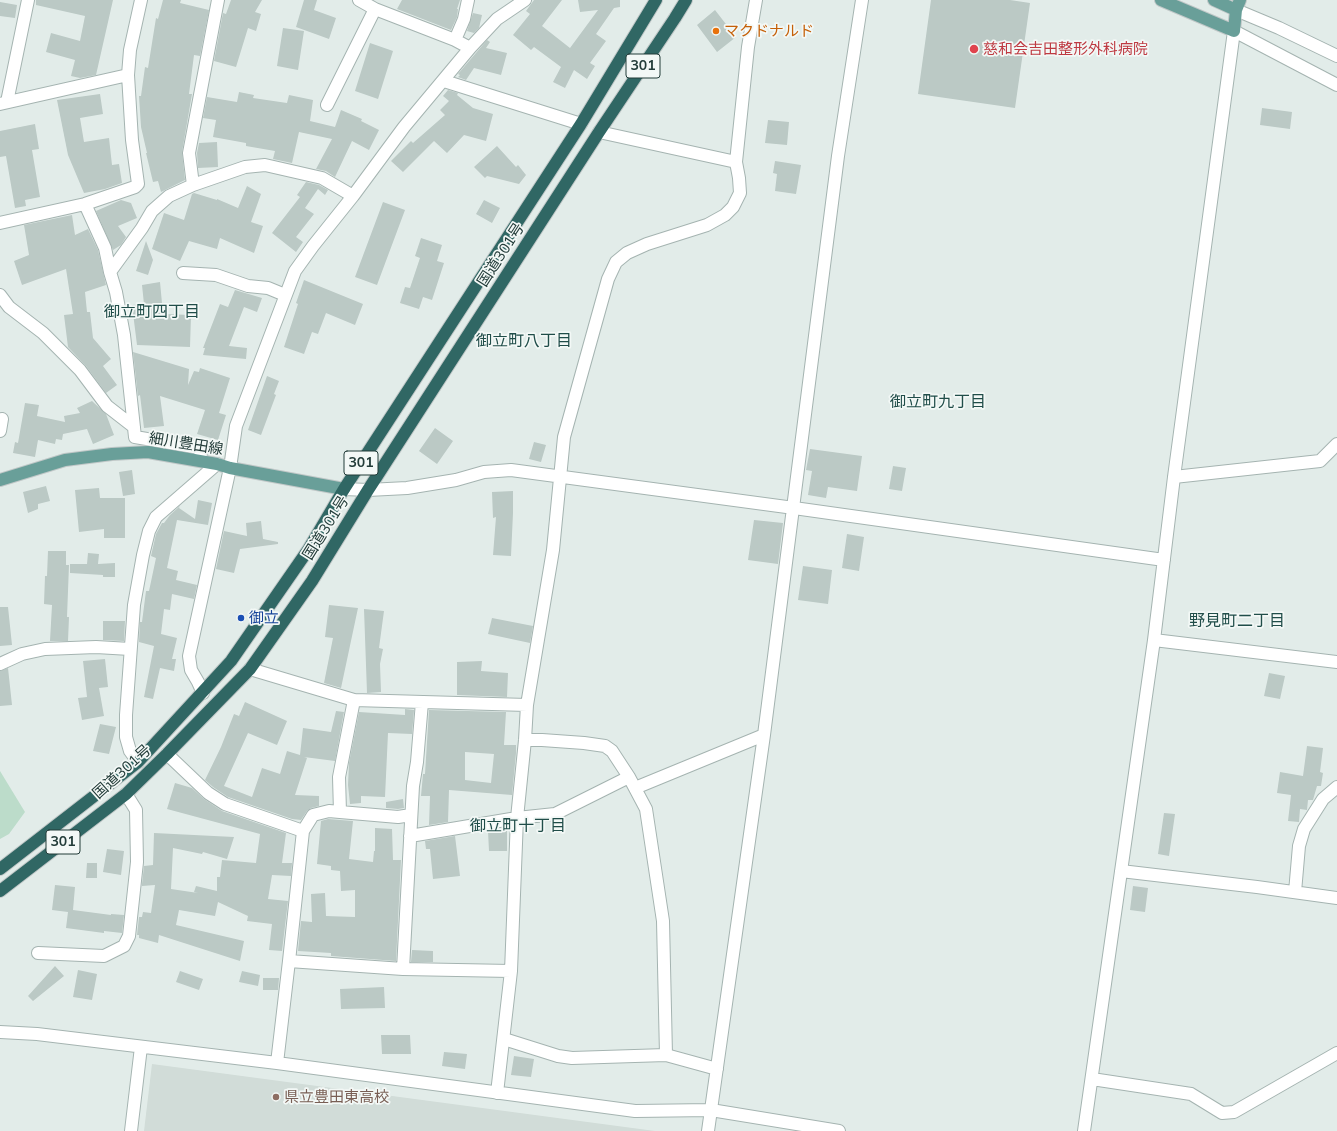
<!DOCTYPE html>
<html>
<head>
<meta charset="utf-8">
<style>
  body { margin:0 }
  canvas { display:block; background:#e2ece9 }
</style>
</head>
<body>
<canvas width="1337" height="1131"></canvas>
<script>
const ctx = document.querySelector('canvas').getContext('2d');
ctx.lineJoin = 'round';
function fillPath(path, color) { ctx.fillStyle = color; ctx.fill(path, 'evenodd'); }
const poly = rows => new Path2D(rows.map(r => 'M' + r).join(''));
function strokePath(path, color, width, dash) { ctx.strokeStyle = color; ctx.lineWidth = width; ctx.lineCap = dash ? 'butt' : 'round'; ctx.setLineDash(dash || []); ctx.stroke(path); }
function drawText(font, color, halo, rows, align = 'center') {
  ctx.font = font + ' Mulish,"Noto Sans JP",sans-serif'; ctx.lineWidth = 3.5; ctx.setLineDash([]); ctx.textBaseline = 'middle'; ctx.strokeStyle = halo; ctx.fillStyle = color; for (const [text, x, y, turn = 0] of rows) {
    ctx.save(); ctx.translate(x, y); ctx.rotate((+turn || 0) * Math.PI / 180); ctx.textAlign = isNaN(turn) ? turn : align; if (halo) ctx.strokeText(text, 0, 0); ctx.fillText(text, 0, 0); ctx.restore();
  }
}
fillPath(poly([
  [152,1064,655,1131,144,1131]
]), '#d1dcd8');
fillPath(poly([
  [0,771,25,812,9,834,0,839]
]), '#bcdcca');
fillPath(poly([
  [36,0,113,0,96,75,80,78,71,76,75,60,46,52,51,33,80,41,85,16,36,5],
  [163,0,181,0,180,3,209,10,200,56,194,55,189,94,192,94,182,152,185,180,161,192,158,181,153,182,146,153,147,153,141,127,139,96,141,96,145,67,148,68,156,18,158,19],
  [231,0,262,0,255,12,261,14,256,31,248,28,236,67,214,61,223,13,226,14],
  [304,0,317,0,314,10,336,18,329,39,296,27],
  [402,0,460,0,457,9,458,9,457,17,451,30,397,9],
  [534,0,562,0,542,26,570,48,598,10,580,12,578,0,620,0,620,7,614,8,596,34,606,41,590,63,595,66,587,79,574,70,565,88,553,82,561,67,534,47,531,50,513,35,530,14,526,11],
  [931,0,1010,0,1030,3,1015,108,918,94],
  [0,2,17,5,15,18,0,16],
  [715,10,736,37,717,52,697,25],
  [473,13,482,15,479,28,474,33,467,31],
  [283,28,304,31,298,70,277,66],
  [487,40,490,42,486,48,507,53,501,75,474,68,466,80,458,77,460,75,458,74],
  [370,43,393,51,378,99,355,91],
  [448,90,458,93,457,95,473,108,493,114,486,141,464,135,447,153,434,141,403,172,391,161,411,141,413,143,445,115,440,110,449,101,443,96],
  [239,92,254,95,253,98,287,103,289,95,313,100,310,121,335,127,341,110,362,119,361,121,379,130,369,150,352,141,335,177,326,171,316,169,332,139,299,132,292,163,273,159,275,151,246,146,246,143,213,137,216,120,203,118,207,97,237,102],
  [100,94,103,114,80,118,84,142,109,138,112,165,119,164,122,183,105,189,84,193,68,155,57,100],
  [1262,108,1292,112,1290,129,1260,125],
  [768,120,789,122,787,145,765,143],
  [35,124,39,149,32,150,40,197,25,200,26,206,15,208,6,156,0,157,0,131],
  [217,142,218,167,198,168,197,153,199,143],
  [497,146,516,167,518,165,526,175,519,184,487,176,485,178,474,167],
  [775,161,801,165,796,194,775,191,777,174,773,173],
  [306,182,319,185,328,190,325,195,318,189,305,208,314,214,296,237,303,242,296,252,272,233,300,197,297,195],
  [247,186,261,194,251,222,263,226,254,253,220,238,217,249,189,241,180,261,152,249,164,213,184,220,192,194,194,193,217,200,217,199,238,208],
  [121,200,131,203,137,218,118,226,126,237,121,245,113,250,96,211],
  [484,200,500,208,492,223,476,214],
  [383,202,405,210,377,285,355,277],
  [72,215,75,235,88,229,98,250,106,285,85,292,87,312,90,312,93,338,111,359,103,366,117,385,106,393,86,366,68,347,64,315,73,314,66,269,22,285,14,261,29,255,24,225],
  [421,238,442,245,437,261,444,263,432,300,423,297,419,309,400,303,405,287,410,288,420,258,415,256],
  [146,241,153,260,148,275,136,271],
  [304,280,363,304,355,325,326,313,318,334,312,332,304,354,284,347,298,304,296,303],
  [160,282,163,314,191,315,190,347,137,345,132,305,144,304,142,285],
  [235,290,262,298,257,312,244,307,229,346,247,348,246,359,203,355,205,348,203,348,220,304,228,307],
  [133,352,189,369,188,385,194,371,199,372,200,368,230,378,219,413,226,415,218,440,197,434,205,410,160,396,164,426,144,428,140,395,138,396],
  [267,376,279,381,274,394,276,395,261,435,248,430],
  [92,401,106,414,114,435,93,444,87,429,63,434,62,440,56,439,55,444,38,440,35,457,13,453,15,442,18,443,25,403,39,405,37,416,65,422,64,416,80,413,77,408],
  [435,428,453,441,437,464,419,451],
  [534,442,546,445,541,462,529,459],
  [810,449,862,456,857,491,828,487,826,498,808,495,812,471,806,470],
  [893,466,906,468,902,491,889,489],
  [132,470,135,494,123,496,119,472],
  [46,486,50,501,38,504,38,509,28,513,23,492],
  [99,488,100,498,125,498,125,538,104,538,104,529,79,532,75,490],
  [513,491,513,513,511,556,493,555,496,517,493,518,492,492],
  [198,500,212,503,208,525,177,520,167,568,178,571,176,580,197,585,194,599,172,594,170,610,164,609,161,634,177,638,172,659,176,659,174,671,160,668,153,699,144,697,154,646,139,642,140,622,142,622,146,591,149,591,156,558,151,556,156,534,162,523,164,523,170,515,180,506,179,508,195,519],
  [754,520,783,523,778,564,748,560],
  [261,521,263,539,278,542,278,544,240,549,234,573,216,569,224,531,247,536,246,523],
  [847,534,864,537,859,571,842,568],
  [48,551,66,551,66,565,69,565,67,617,69,617,68,641,50,641,52,605,44,604,45,576,47,576],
  [88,553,99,554,98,564,115,563,115,577,103,577,103,575,70,573,70,564,87,564],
  [803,566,832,570,828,604,798,600],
  [329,605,358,608,341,688,324,683,333,638,325,637],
  [0,607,8,607,12,645,0,646],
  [364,609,384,611,379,648,383,649,380,664,381,692,367,693],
  [492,618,533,626,530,643,488,634],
  [103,621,125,621,124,641,103,640],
  [105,659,108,687,99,688,104,716,82,720,78,698,87,697,83,661],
  [482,661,481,671,508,673,507,697,457,695,457,662],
  [8,668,12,705,0,706,0,671],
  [1269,673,1285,676,1280,699,1264,696],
  [245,702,287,721,277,745,248,733,224,786,252,797,262,768,280,774,287,751,300,755,303,728,331,732,336,711,344,712,335,761,304,757,307,758,295,795,319,796,319,806,311,808,307,811,301,820,292,819,228,797,213,787,205,780,221,747,234,714,239,716],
  [405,709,414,710,412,734,388,733,385,797,361,796,361,803,350,804,348,785,349,763,359,712,405,715],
  [429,710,506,712,504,745,516,745,516,753,512,795,449,790,448,822,429,825,430,796,421,796,423,774,425,774],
  [465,752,494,754,491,783,465,780],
  [100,724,116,727,109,754,93,751],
  [1307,746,1323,748,1320,772,1323,773,1321,786,1317,786,1313,800,1308,800,1307,810,1300,809,1299,822,1288,821,1291,795,1277,793,1280,772,1303,776],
  [175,783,192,788,204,799,222,811,286,833,282,863,292,863,291,876,272,875,268,899,288,901,282,951,269,950,272,924,247,921,248,916,218,902,215,916,179,910,176,925,244,941,240,961,159,935,158,943,139,938,139,935,137,935,139,917,142,917,143,912,151,913,155,885,142,886,142,884,144,866,153,865,154,833,234,837,227,859,203,852,202,854,173,848,171,889,198,893,194,892,196,886,217,891,217,877,220,877,222,860,256,863,260,834,167,809],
  [403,799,404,808,398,809,386,808,386,802],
  [1164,813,1175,814,1169,856,1158,854],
  [328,819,353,821,349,859,373,862,374,851,375,851,375,828,392,829,393,860,401,860,396,961,331,956,331,953,298,951,301,921,312,922,311,894,325,893,326,916,355,917,355,890,341,891,340,871,331,870,331,866,317,864,321,821],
  [500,829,507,829,507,851,489,851,488,831],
  [455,836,460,876,433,879,430,849,426,849,425,841],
  [107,849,124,851,121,875,103,872],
  [87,863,97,863,97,878,86,878],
  [55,885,75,887,73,910,111,915,111,914,124,915,122,933,104,931,104,933,66,928,68,912,52,910],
  [1133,886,1148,888,1145,912,1130,910],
  [412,950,433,951,433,962,411,962],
  [55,966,64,976,33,1001,28,996],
  [78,970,97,974,92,1000,73,997],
  [180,971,203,979,199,990,176,982],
  [242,971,260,975,258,986,239,982],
  [263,978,279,978,278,990,263,990],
  [384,987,385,1008,341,1009,340,989],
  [381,1035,410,1035,411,1054,382,1054],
  [444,1052,467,1054,465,1069,442,1066],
  [514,1056,534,1059,531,1077,511,1075]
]), '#bbc9c5');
const minor = poly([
  [359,0,375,9,455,40,470,48],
  [1236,10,1279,28,1337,56],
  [455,40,464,19,468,0],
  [444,81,581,124],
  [7,102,28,0],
  [0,104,128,75],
  [327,105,375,9],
  [599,132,736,162],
  [193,185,189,153,218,0],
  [85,204,105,248,110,272],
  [0,223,85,204,135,187,138,184,132,140,128,75,130,50,141,0],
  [183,273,216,275,248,286,268,288,285,295],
  [0,295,9,307,43,333,80,370,107,406,134,427],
  [0,431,2,419],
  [201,461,200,448,135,437,124,335,116,292,110,272,142,228,152,211,169,196,193,185,245,167,265,165,322,178,353,196],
  [1174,477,1320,461,1337,444],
  [344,489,368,490,407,488,456,480,484,472,511,470,794,508,1164,560],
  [1154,640,1337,662],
  [0,664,22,654,45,649,96,647,130,649],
  [250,669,354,700,527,705],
  [203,693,198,682,191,670,189,656,230,468,236,426,295,271,313,246,353,196,404,127,470,48,497,19,525,0],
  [354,700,339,777,340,812,329,811,313,815,303,831,289,961,403,969,511,971],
  [525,740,542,740,584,743,605,746,612,751,629,777,646,809,663,921,666,1055],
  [167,754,208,793,225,804,303,831],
  [138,762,130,751,126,737,126,715,134,605,143,555,149,531,156,517,217,464],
  [635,788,764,735],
  [340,812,398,817,411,815],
  [410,836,517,818,555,814,629,777],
  [1121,871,1257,887,1337,898],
  [1295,892,1299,846,1304,829,1323,799,1337,787],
  [38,953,104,956,124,946,129,936,137,862,136,810,126,794],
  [403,969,413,786,417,762,422,702],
  [0,1032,37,1034,277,1063,635,1111,711,1110,839,1131],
  [504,1039,558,1056,572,1058,666,1055,717,1069],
  [277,1063,289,961],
  [1092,1079,1191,1094,1222,1113,1234,1112,1337,1053],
  [497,1093,511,971,517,818,525,740,527,705,553,550,564,437,608,279,616,262,627,253,647,244,707,225,725,215,733,207,740,193,739,178,736,162,748,47,756,0],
  [131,1131,141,1047],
  [708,1131,764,735,838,156,862,0],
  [1084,1131,1154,640,1174,477,1234,31,1337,85]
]);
const major = poly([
  [1161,0,1234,31,1236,10,1240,0],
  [1214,0,1236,10],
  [0,480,65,460,112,454,148,452,217,464,230,468,344,489]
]);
const highway = poly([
  [0,869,138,762,231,661,308,550,344,489,581,124,656,0],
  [0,891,126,794,167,754,250,669,312,581,368,490,599,132,675,18,686,0]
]);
strokePath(minor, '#a5b4b1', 14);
strokePath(major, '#c1c8c8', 14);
strokePath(highway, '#c1c8c8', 14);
strokePath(minor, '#fff', 12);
strokePath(major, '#699f99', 12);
strokePath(highway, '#306764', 12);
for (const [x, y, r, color] of [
  [716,31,4,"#e8710a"],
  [974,49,5,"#e0444e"],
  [241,618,4,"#1a4fb4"],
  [276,1097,4,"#8d6e63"]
]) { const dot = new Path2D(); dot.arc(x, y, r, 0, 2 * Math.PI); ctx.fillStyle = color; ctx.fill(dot); strokePath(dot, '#f3f8f6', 1.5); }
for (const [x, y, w] of [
  [643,66,34],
  [361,463,34],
  [63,842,34]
]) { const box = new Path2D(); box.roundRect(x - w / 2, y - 12, w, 24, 3); ctx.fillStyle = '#f3f8f6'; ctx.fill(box); strokePath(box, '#233c39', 1); }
drawText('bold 14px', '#233c39', null, [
  ["301",643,66],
  ["301",361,463],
  ["301",63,842]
]);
drawText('15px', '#c56008', '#f3f8f6', [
  ["マクドナルド",724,31]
], 'left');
drawText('15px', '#be3a42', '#f3f8f6', [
  ["慈和会吉田整形外科病院",983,49]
], 'left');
drawText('15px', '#233c39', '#f3f8f6', [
  ["国道301号",501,255,-57],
  ["細川豊田線",186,444,9],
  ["国道301号",326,528,-58],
  ["国道301号",122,772,-42]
]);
drawText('15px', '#164399', '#f3f8f6', [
  ["御立",249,618]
], 'left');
drawText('15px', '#785e54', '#f3f8f6', [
  ["県立豊田東高校",284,1097]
], 'left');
drawText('16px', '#204d49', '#f3f8f6', [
  ["御立町四丁目",152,312],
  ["御立町八丁目",524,341],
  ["御立町九丁目",938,402],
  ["野見町二丁目",1237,621],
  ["御立町十丁目",518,826]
]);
</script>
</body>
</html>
